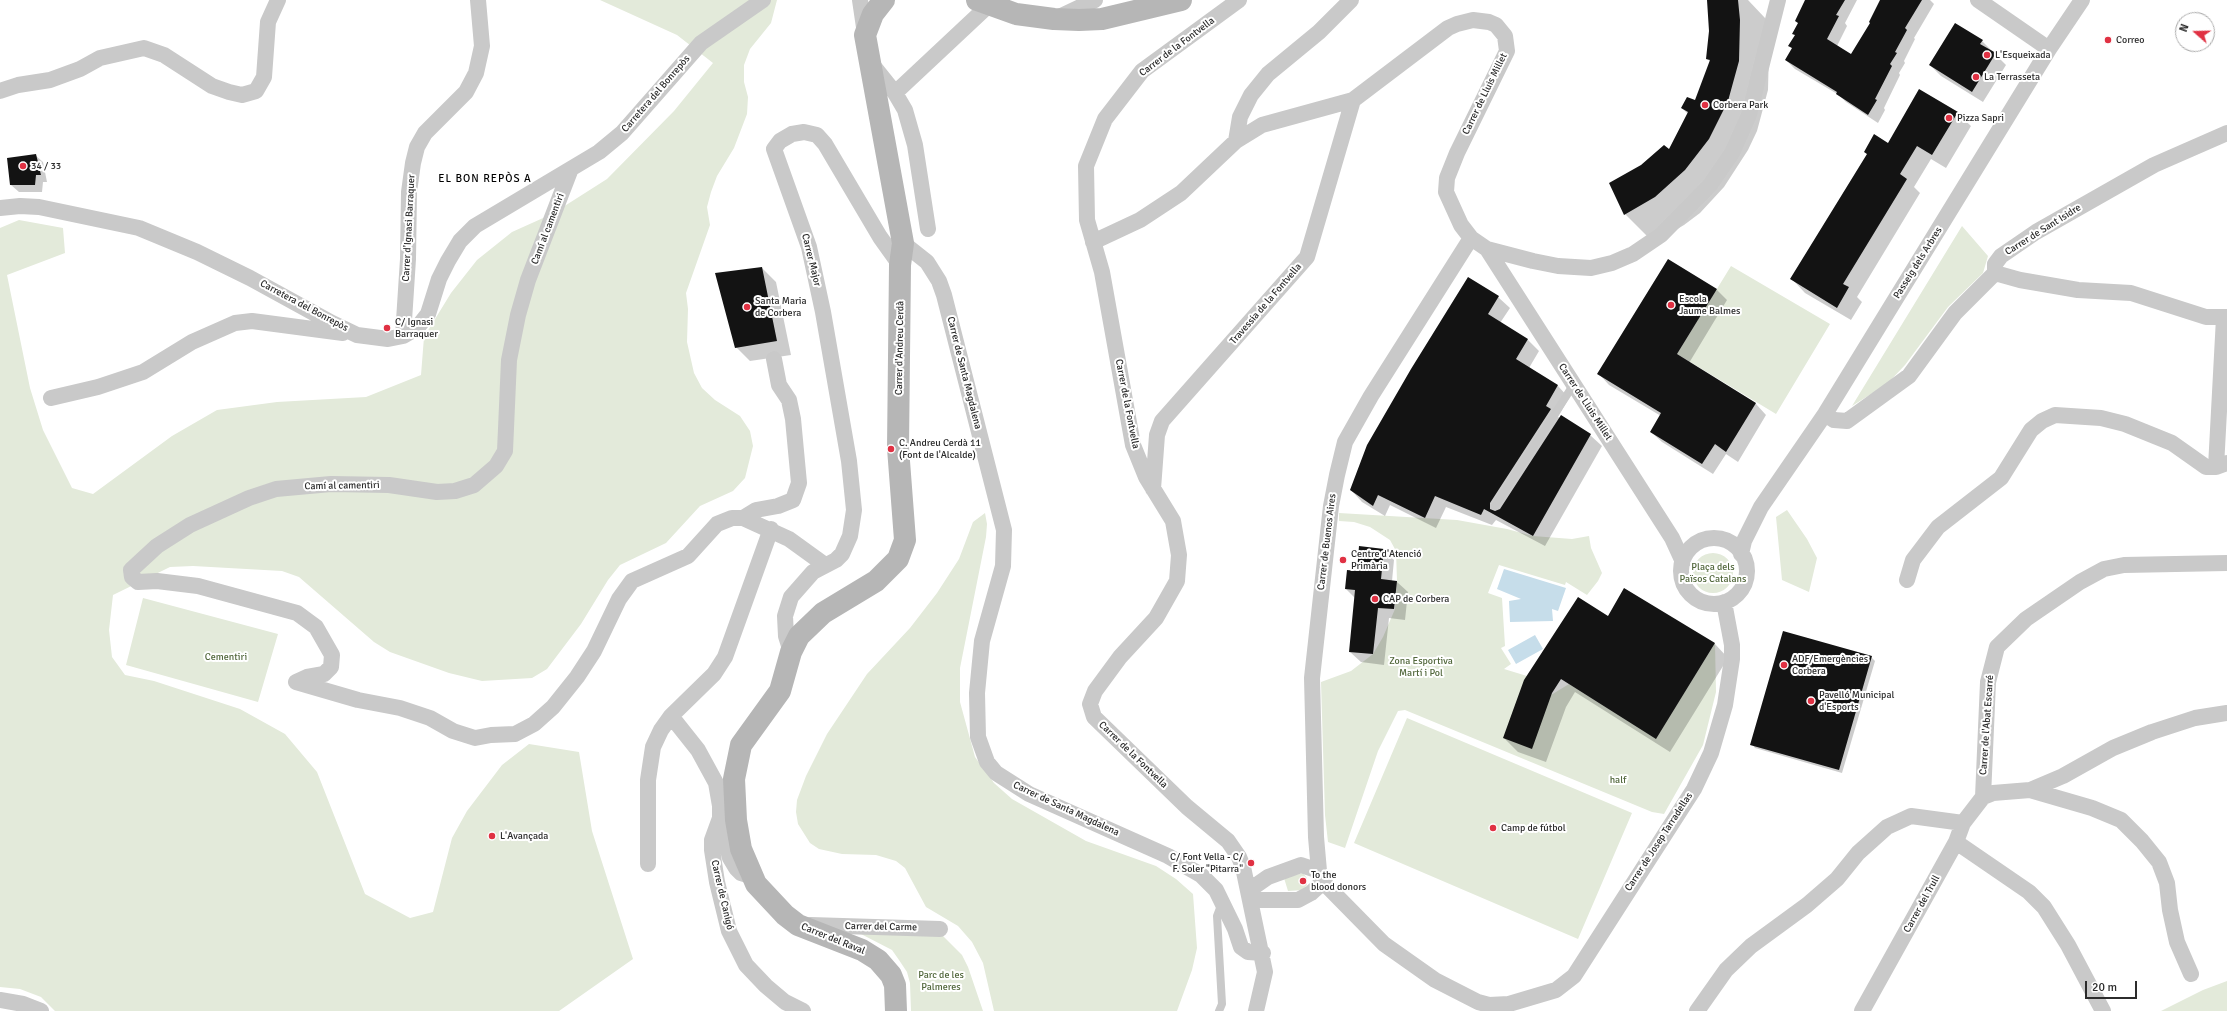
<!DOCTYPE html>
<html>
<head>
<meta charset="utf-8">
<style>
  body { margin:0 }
  #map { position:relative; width:2227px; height:1011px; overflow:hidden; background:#fff; font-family:Signika,sans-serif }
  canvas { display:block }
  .north { position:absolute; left:2175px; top:12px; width:40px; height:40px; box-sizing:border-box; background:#fff; border:1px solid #ababab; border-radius:50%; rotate:290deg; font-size:11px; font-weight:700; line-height:16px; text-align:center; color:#2c2c2c }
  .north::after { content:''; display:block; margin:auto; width:14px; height:18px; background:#e03143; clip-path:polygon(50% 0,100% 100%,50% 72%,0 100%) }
  .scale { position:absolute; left:2085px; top:981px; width:52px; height:18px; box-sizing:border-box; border:2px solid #2c2c2c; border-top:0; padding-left:5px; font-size:12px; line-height:14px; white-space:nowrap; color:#2c2c2c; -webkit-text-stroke:3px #fff; paint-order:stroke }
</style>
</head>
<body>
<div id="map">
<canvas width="2227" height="1011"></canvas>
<div class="north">N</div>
<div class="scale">20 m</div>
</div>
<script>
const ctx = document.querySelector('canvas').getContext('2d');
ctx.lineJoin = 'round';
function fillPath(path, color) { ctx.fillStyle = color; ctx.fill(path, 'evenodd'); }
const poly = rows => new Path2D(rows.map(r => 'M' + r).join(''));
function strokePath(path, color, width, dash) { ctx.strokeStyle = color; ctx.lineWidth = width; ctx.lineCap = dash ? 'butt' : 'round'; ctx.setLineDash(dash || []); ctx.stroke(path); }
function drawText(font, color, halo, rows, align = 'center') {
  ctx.font = font + ' Signika,sans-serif'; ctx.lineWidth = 4; ctx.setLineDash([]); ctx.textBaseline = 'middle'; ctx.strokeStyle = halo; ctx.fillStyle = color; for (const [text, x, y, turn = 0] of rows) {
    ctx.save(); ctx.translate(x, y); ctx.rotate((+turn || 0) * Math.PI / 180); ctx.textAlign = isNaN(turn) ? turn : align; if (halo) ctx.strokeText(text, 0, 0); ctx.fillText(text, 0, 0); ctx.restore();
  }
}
fillPath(poly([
  [600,0,777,0,771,23,750,49,744,65,744,82,748,97,747,114,734,148,717,176,711,192,707,207,710,225,686,293,688,309,687,342,694,373,702,388,715,400,740,416,750,431,753,446,745,478,733,491,700,506,666,543,620,565,608,580,581,624,547,669,532,678,482,681,449,673,390,652,374,642,299,577,282,571,193,566,170,567,113,595,109,630,112,657,125,675,154,681,240,709,285,734,317,772,365,894,410,918,433,912,452,838,467,811,502,765,529,744,579,752,592,831,633,959,559,1011,55,1011,41,997,20,989,0,987,0,228,19,220,63,228,65,253,7,275,30,388,43,430,72,488,93,494,172,436,217,410,277,402,366,397,421,375,424,337,451,293,477,260,512,232,552,214,607,179,674,111,713,63,677,35],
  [1962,226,1988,256,1983,273,1948,307,1905,365,1887,384,1852,406],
  [1731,266,1830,324,1776,414,1677,354],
  [1787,510,1807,539,1817,558,1809,592,1782,580,1776,517],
  [985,513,987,524,986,537,960,668,960,702,975,757,994,783,1012,799,1086,841,1156,866,1176,879,1193,894,1197,948,1192,970,1177,1011,994,1011,983,963,972,942,958,926,926,907,905,868,896,861,876,855,842,854,819,849,810,843,798,824,796,812,797,800,806,776,827,734,867,674,910,628,937,593,959,559,973,522],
  [1339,513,1457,520,1507,529,1533,536,1572,539,1589,536,1591,548,1602,573,1598,581,1587,595,1566,582,1565,585,1499,565,1488,593,1502,598,1505,646,1501,648,1511,664,1504,669,1527,676,1525,681,1551,695,1569,684,1656,738,1715,643,1716,692,1703,745,1664,814,1652,812,1405,710,1398,711,1378,751,1345,848,1328,842,1325,815,1321,682,1351,671,1373,654,1383,637,1395,609,1397,581,1396,551,1390,540,1370,527,1354,522,1339,521],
  '1693 573a20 20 0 1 1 40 0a20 20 0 1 1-40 0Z',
  [143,598,278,634,258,702,126,665],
  [1407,718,1632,813,1578,939,1354,843],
  [1303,873,1307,878,1307,885,1303,890,1288,891,1284,878],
  [861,934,941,934,962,955,968,967,983,1011,911,1011,910,983,907,972,899,960,892,950],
  [2227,981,2227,1011,2161,1011,2203,990]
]), '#e3eada');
fillPath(poly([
  [1504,569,1566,588,1558,611,1552,609,1553,621,1510,622,1509,601,1521,599,1497,589],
  [1535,635,1543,649,1516,664,1508,650]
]), '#c6ddea');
fillPath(poly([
  [1708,0,1748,0,1765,18,1769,50,1768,90,1757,131,1748,150,1724,187,1700,213,1684,225,1654,243,1625,214,1669,150,1688,114,1682,108,1696,102,1711,62,1707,59,1710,31],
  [1806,0,1857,0,1845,23,1847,26,1837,46,1851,55,1871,23,1881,0,1930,0,1934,4,1914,38,1915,39,1904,61,1905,63,1899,73,1900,75,1884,108,1885,110,1878,123,1846,102,1839,95,1795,69,1786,60,1793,49,1790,46,1796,36,1793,33,1799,24],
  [1982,41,2006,65,1983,102,1941,76,1930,65],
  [1957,113,1971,126,1946,168,1931,159,1914,187,1920,193,1857,297,1862,302,1851,320,1805,293,1792,279,1868,155,1865,152,1888,144],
  [35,155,43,162,47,182,43,182,42,192,19,192,11,185],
  [762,268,776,282,791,355,750,361,736,347],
  [1717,290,1727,300,1689,363,1756,404,1766,415,1738,462,1726,454,1713,474,1662,442,1651,432,1661,416,1609,385,1599,374],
  [1498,297,1510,308,1500,323,1528,340,1539,351,1529,368,1558,386,1569,398,1558,417,1590,435,1602,446,1545,546,1496,520,1492,525,1446,507,1436,528,1390,505,1385,516,1362,502,1351,490],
  [1383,550,1394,560,1392,581,1397,582,1408,592,1405,620,1389,618,1384,665,1361,662,1350,652,1355,598,1346,589,1358,572],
  [1625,589,1715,644,1728,658,1670,752,1575,692,1566,707,1546,762,1518,752,1504,738,1608,618],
  [1871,657,1875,661,1842,773,1755,748,1752,744]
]), '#0003');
fillPath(poly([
  [1707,0,1738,0,1740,20,1739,61,1728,101,1709,139,1685,170,1655,197,1624,215,1609,183,1641,165,1664,145,1669,149,1688,112,1681,108,1687,97,1695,100,1710,60,1706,59,1709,31],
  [1805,0,1845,0,1836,15,1839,16,1827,39,1851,54,1870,23,1869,22,1880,0,1922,0,1905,28,1907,30,1895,52,1897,53,1890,64,1892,66,1875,99,1877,100,1868,115,1836,94,1837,92,1785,60,1792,48,1788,46,1795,35,1792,34,1798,23,1795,21],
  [1955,23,1983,40,1980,44,1996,53,1972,92,1929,65],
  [1919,89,1958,112,1932,155,1917,146,1900,174,1907,179,1843,284,1849,287,1837,308,1790,279,1867,154,1864,152,1874,134,1888,143],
  [36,154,41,175,36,175,35,185,10,185,7,158],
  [1668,259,1717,289,1677,354,1756,403,1726,452,1715,444,1702,464,1650,432,1661,413,1597,374],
  [762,267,777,341,735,348,715,273],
  [1468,277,1499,296,1488,314,1528,339,1516,359,1558,385,1546,406,1551,409,1490,503,1490,509,1495,511,1500,509,1561,415,1591,434,1533,536,1484,509,1481,515,1435,496,1425,518,1378,495,1373,506,1350,490,1367,445,1411,369],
  [1359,546,1384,549,1381,579,1397,581,1394,609,1378,608,1373,654,1349,652,1355,590,1345,589,1347,570,1357,571],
  [1624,588,1715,643,1656,739,1561,679,1552,693,1532,749,1503,738,1524,680,1578,597,1608,616],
  [1783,631,1872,656,1839,770,1750,745]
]), '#131313');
strokePath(poly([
  [1495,506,1574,384],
  [1219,1011,1222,1004,1217,916,1222,903]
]), '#c9c9c9', 8);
strokePath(poly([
  [860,0,865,34],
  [1239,0,1142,71,1105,119,1086,166,1087,220,1102,272,1133,445,1146,477,1173,521,1179,555,1177,581,1156,618,1120,657,1095,691,1090,704,1094,717,1187,807,1228,841,1239,857,1243,867,1265,972,1256,1011],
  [1978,0,2049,49],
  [1055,19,1095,0],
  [871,63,895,93,905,110,915,145,928,229],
  [0,91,18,85,50,80,80,69,100,58,144,48,164,55,212,86,229,92,242,95,256,91,264,77,268,22,278,0],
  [895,93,989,5],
  [1236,141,1240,117,1251,95,1268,74,1319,32,1351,0],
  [0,208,20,206,39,207,139,228,197,252,250,278,332,323,357,335,388,339,403,336,417,328,428,314,439,279,448,261,460,241,475,226,599,152,622,133,701,43,763,0],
  [1471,238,1371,396,1345,442,1337,475,1331,506,1312,678,1316,837,1319,871,1323,882,1384,944,1435,980,1478,1002,1489,1005,1509,1004,1556,990,1574,976,1694,789,1711,753,1725,705,1732,659,1732,645,1724,602],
  [1093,242,1140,220,1181,193,1236,141,1262,125,1353,100,1448,28,1457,24,1473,20,1489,22,1496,25,1505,36,1507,51,1457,153,1447,178,1446,192,1461,225,1471,238,1487,249,1672,538,1683,562],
  [903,243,927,262,939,281,944,295,1004,530,1003,566,982,641,977,693,978,737,987,762,996,773,1029,794,1168,856,1201,875,1216,890,1235,929,1241,947,1248,952,1263,953],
  [1487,249,1533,261,1558,266,1591,268,1612,263,1633,254,1661,235,1710,185,1732,153,1749,115,1778,0],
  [1995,273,2020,280,2078,290,2131,293,2206,317,2227,317],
  [403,336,408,259,409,192,413,163,417,147,425,133,466,92,476,73,482,46,478,0],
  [774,359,779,385,789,400,793,419,799,483,793,500,778,506,756,510,743,518,789,539,825,565],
  [51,398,98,387,143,372,192,342,235,323,252,321,343,333],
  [1825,414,1834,420,1847,421,1909,376,1955,313,1995,273,1995,264,2001,256,2036,232,2154,165,2227,133],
  [2216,467,2224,318],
  [1153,489,1157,435,1162,421,1307,257,1353,100],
  [771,529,725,657,714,674,671,716,698,750,716,783,720,806,720,818,712,840,712,850,717,882,729,931,746,965,766,986,785,1002,803,1011],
  '1681 571a33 33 0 1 1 66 0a33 33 0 1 1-66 0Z',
  [1741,554,1744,541,1761,507,1825,414,2049,49,2082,0],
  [1907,580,1913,560,1938,527,2001,478,2031,430,2042,421,2055,415,2101,418,2125,424,2172,443,2206,467,2216,467,2227,463],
  [791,652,786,636,785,616,791,597,813,572,836,560,842,554,850,536,854,510,849,461,823,312,809,247,774,149,780,141,792,134,804,132,817,135,825,144,880,237,900,265],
  [296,682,307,677,324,674,331,667,332,655,316,627,297,613,198,586,157,581,138,582,132,577,131,570,157,546,190,525,249,498,276,489,331,484,389,485,437,492,455,491,474,485,496,466,505,451,509,360,518,315,528,280,570,171],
  [296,682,358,700,400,708,430,718,453,731,475,738,491,735,515,734,534,724,553,707,577,677,594,651,619,599,632,581,688,556,717,524,732,518,743,518],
  [2030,790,2092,808,2121,820,2142,841,2159,862,2167,883,2170,910,2177,942,2191,974],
  [1983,797,1988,682,1997,647,2026,619,2080,582,2104,569,2124,565,2227,563],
  [720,818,730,858,736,868,741,873,751,876],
  [1956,842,2029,892,2044,907,2068,945,2103,1011],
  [648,864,648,780,653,747,661,730,671,716],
  [1248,891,1268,877,1301,865,1319,871],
  [1250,900,1298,900,1311,893,1323,882],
  [810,925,940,929],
  [0,1000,23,1004,41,1011],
  [1697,1011,1726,970,1751,946,1807,905,1837,879,1858,853,1887,827,1911,816,1963,823],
  [1862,1011,1956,842,1963,823,1983,797,1993,793,2030,790,2063,776,2113,748,2152,732,2195,718,2227,713]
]), '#c9c9c9', 16);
strokePath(poly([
  [884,0,873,14,865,35,903,243,900,265,898,448,905,540,898,559,876,581,823,613,799,636,791,652,780,691,741,745,734,779,736,820,741,849,756,884,785,915,798,925,862,950,878,960,891,975,895,985,896,1011],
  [977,0,1016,14,1054,19,1079,20,1102,19,1181,0]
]), '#b6b6b6', 22);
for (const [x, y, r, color] of [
  [2108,40,4,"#e03143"],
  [1987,55,4,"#e03143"],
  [1976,77,4,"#e03143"],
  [1705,105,4,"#e03143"],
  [1949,118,4,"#e03143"],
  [23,166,4,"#e03143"],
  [1671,305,4,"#e03143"],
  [747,307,4,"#e03143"],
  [387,328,4,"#e03143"],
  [891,449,4,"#e03143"],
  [1343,560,4,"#e03143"],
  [1375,599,4,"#e03143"],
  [1784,665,4,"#e03143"],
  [1811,701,4,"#e03143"],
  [1493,828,4,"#e03143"],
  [492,836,4,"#e03143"],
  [1251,863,4,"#e03143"],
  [1303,881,4,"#e03143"]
]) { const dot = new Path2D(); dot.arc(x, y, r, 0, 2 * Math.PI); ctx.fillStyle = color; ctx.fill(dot); strokePath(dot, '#fff', 1.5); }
drawText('10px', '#2c2c2c', '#fff', [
  ["Correo",2116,40],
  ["L'Esqueixada",1995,55],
  ["La Terrasseta",1984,77],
  ["Corbera Park",1713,105],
  ["Pizza Sapri",1957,118],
  ["34 / 33",31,166],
  ["Escola",1679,299],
  ["Jaume Balmes",1679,311],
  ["Santa Maria",755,301],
  ["de Corbera",755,313],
  ["C/ Ignasi",395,322],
  ["Barraquer",395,334],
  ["C. Andreu Cerdà 11",899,443],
  ["(Font de l'Alcalde)",899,455],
  ["Centre d'Atenció",1351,554],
  ["Primària",1351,566],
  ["CAP de Corbera",1383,599],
  ["ADF/Emergències",1792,659],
  ["Corbera",1792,671],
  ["Pavelló Municipal",1819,695],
  ["d'Esports",1819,707],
  ["Camp de fútbol",1501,828],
  ["L'Avançada",500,836],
  ["C/ Font Vella - C/",1243,857,"right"],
  ["F. Soler \"Pitarra\"",1243,869,"right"],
  ["To the",1311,875],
  ["blood donors",1311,887]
], 'left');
drawText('10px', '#2c2c2c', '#fff', [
  ["Carrer de la Fontvella",1177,47,-37],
  ["Carretera del Bonrepòs",656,94,-49],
  ["Carrer de Lluis Millet",1485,94,-64],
  ["Carrer d'Ignasi Barraquer",409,228,-87],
  ["Camí al camentiri",548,229,-69],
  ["Carrer de Sant Isidre",2043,230,-32],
  ["Carrer Major",811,260,76],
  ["Passeig dels Arbres",1918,263,-58],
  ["Travessia de la Fontvella",1266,304,-49],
  ["Carretera del Bonrepòs",304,306,28],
  ["Carrer d'Andreu Cerdà",900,348,-89],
  ["Carrer de Santa Magdalena",964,373,76],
  ["Carrer de Lluis Millet",1585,402,57],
  ["Carrer de la Fontvella",1127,404,79],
  ["Camí al camentiri",342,486,-1],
  ["Carrer de Buenos Aires",1327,542,-83],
  ["Carrer de l'Abat Escarré",1987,725,-86],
  ["Carrer de la Fontvella",1133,755,44],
  ["Carrer de Santa Magdalena",1066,809,25],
  ["Carrer de Josep Tarradellas",1659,842,-57],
  ["Carrer de Canigó",722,895,77],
  ["Carrer del Trull",1922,904,-61],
  ["Carrer del Carme",881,927,1],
  ["Carrer del Raval",833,939,22]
]);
drawText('10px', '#51673b', '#fff', [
  ["Plaça dels",1713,567],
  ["Països Catalans",1713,579],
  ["Cementiri",226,657],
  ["Zona Esportiva",1421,661],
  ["Martí i Pol",1421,673],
  ["half",1618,780],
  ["Parc de les",941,975],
  ["Palmeres",941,987]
]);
ctx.letterSpacing = '1px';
drawText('11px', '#000', '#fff', [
  ["EL BON REPÒS A",485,179]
]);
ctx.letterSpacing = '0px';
</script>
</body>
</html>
